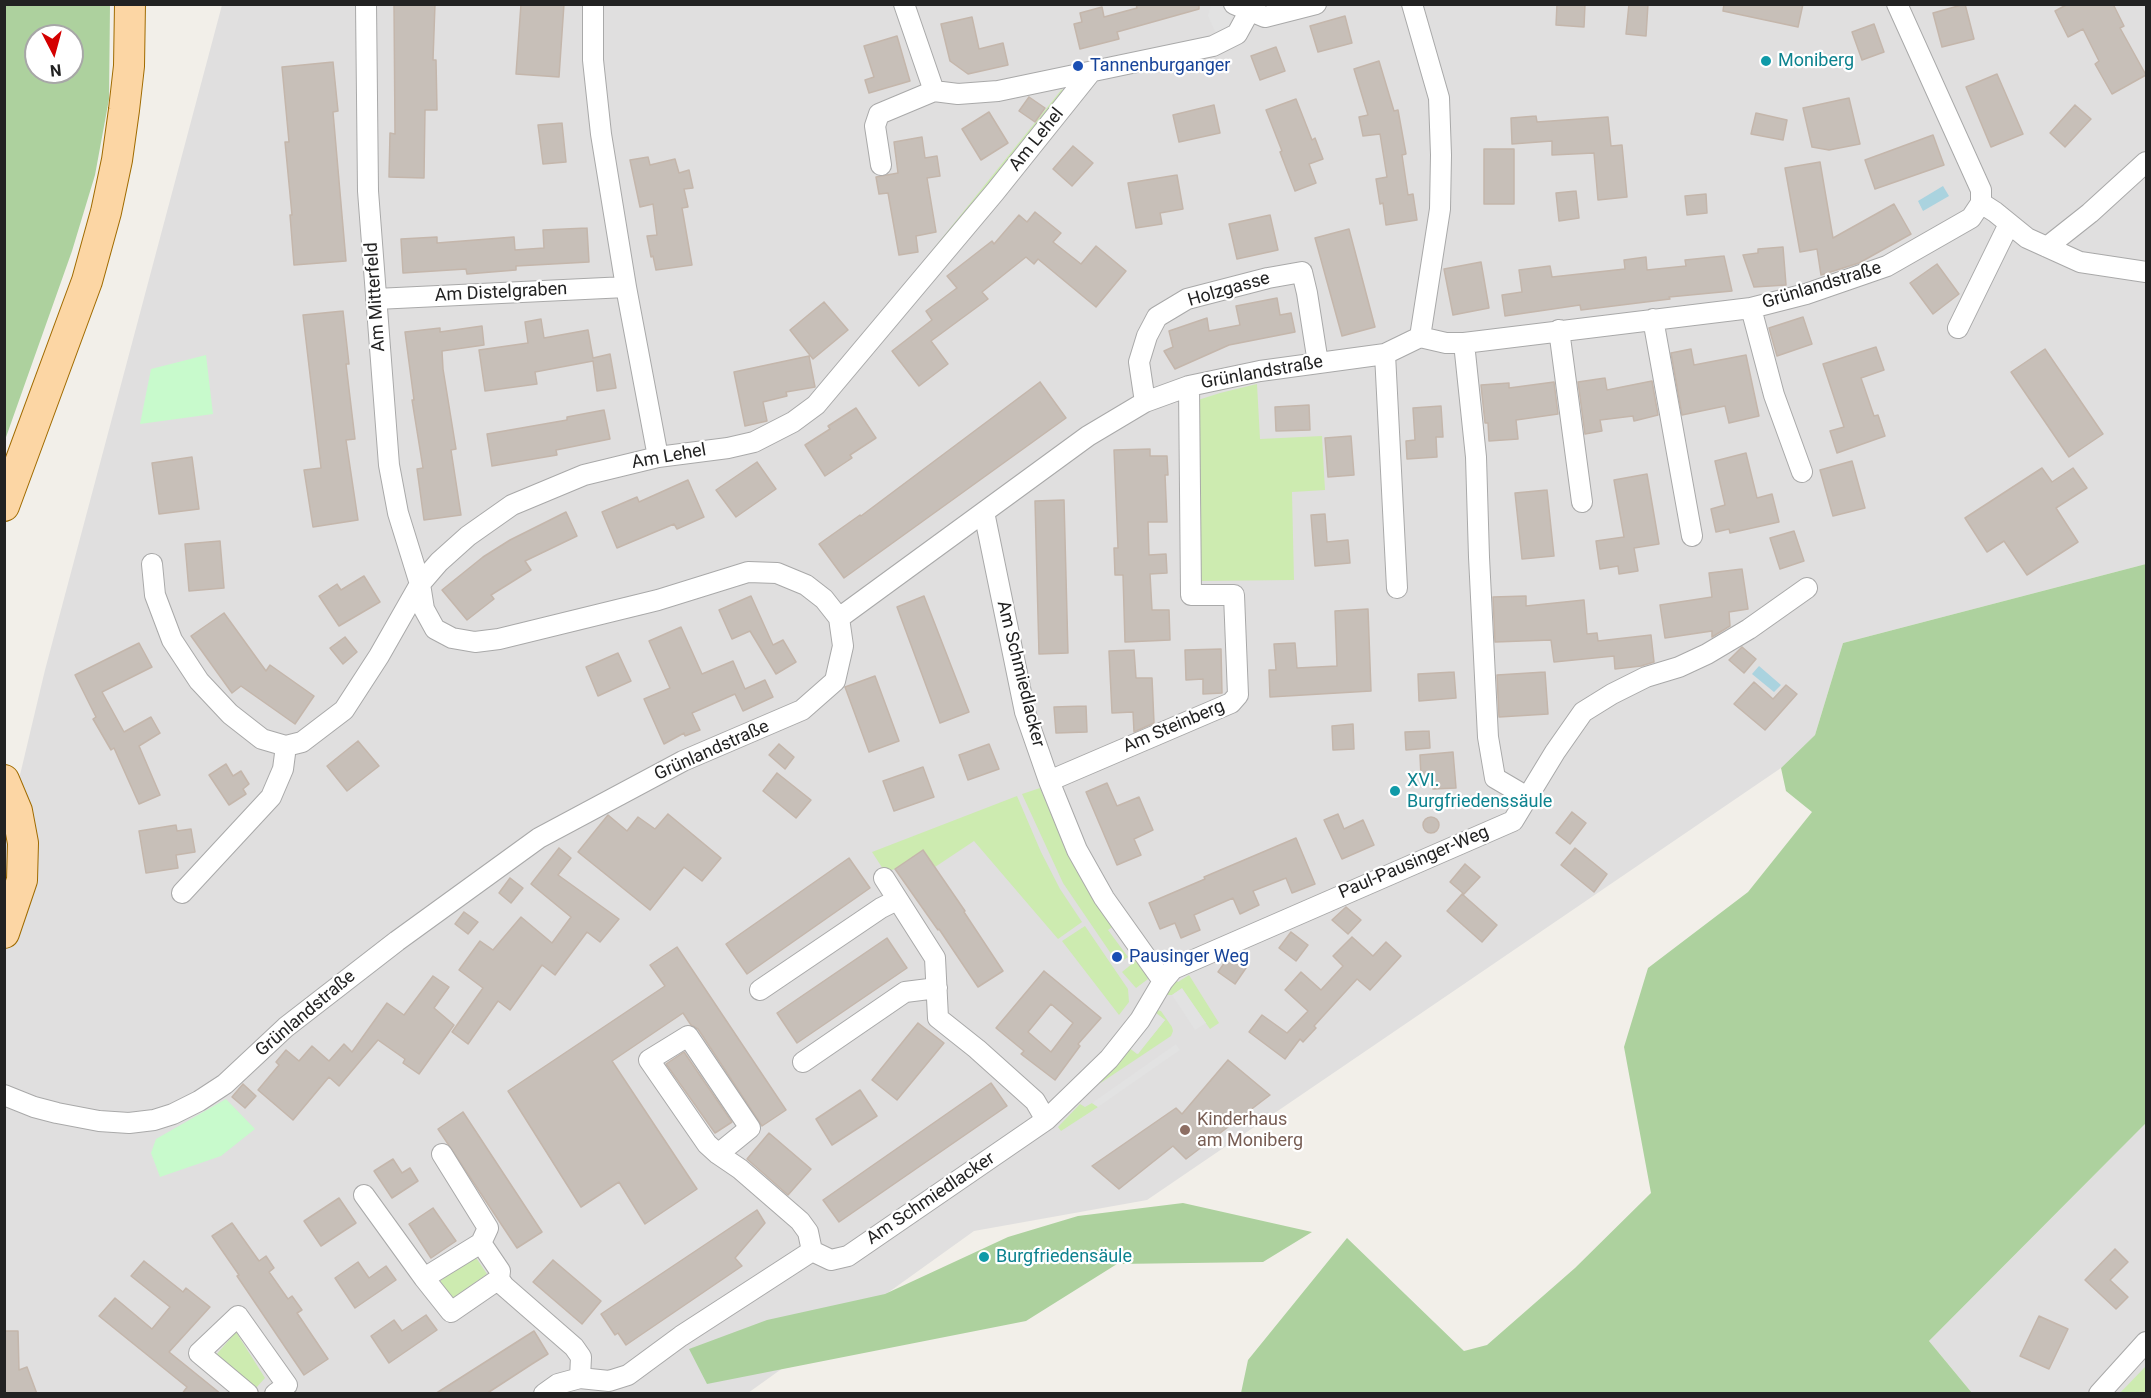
<!DOCTYPE html>
<html>
<head>
<meta charset="utf-8">
<style>
  body { margin:0 }
  #map { position:relative; width:2151px; height:1398px; overflow:hidden; background:#f2efe9; font-family:Roboto,sans-serif }
  canvas { display:block }
  .frame { position:absolute; inset:0; border:6px solid #222; pointer-events:none }
  .north { position:absolute; left:24px; top:24px; width:60px; height:60px; box-sizing:border-box; background:#fff; border:2px solid #a7a7a7; border-radius:50%; rotate:174deg; font-size:16px; font-weight:700; line-height:24px; text-align:center; color:#222 }
  .north::after { content:''; display:block; margin:auto; width:21px; height:27px; background:#d40000; clip-path:polygon(50% 0,100% 100%,50% 72%,0 100%) }
</style>
</head>
<body>
<div id="map">
<canvas width="2151" height="1398"></canvas>
<div class="frame"></div>
<div class="north">N</div>
</div>
<script>
const ctx = document.querySelector('canvas').getContext('2d');
ctx.lineJoin = 'round';
function fillPath(path, color) { ctx.fillStyle = color; ctx.fill(path, 'evenodd'); }
const poly = rows => new Path2D(rows.map(r => 'M' + r).join(''));
function strokePath(path, color, width, dash) { ctx.strokeStyle = color; ctx.lineWidth = width; ctx.lineCap = dash ? 'butt' : 'round'; ctx.setLineDash(dash || []); ctx.stroke(path); }
function drawText(font, color, halo, rows, align = 'center') {
  ctx.font = font + ' Roboto,sans-serif'; ctx.lineWidth = 4.5; ctx.setLineDash([]); ctx.textBaseline = 'middle'; ctx.strokeStyle = halo; ctx.fillStyle = color; for (const [text, x, y, turn = 0] of rows) {
    ctx.save(); ctx.translate(x, y); ctx.rotate((+turn || 0) * Math.PI / 180); ctx.textAlign = isNaN(turn) ? turn : align; if (halo) ctx.strokeText(text, 0, 0); ctx.fillText(text, 0, 0); ctx.restore();
  }
}
fillPath(poly([
  [222,5,2146,5,2146,564,1843,643,1815,735,1781,768,1147,1200,974,1231,748,1393,5,1394,5,838,45,670],
  [2146,1123,2146,1393,1972,1393,1929,1341]
]), '#e0dfdf');
fillPath(poly([
  [1062,89,1064,92,924,271,922,263],
  [1257,384,1260,439,1322,436,1325,490,1292,492,1294,580,1199,581,1198,400,1220,393],
  [1040,788,1066,847,1115,925,1108,930,1128,957,1118,964,1063,883,1022,794],
  [1017,796,1041,852,1060,889,1082,922,1058,939,974,841,935,867,923,850,895,869,885,872,872,852],
  [1085,926,1128,989,1129,1002,1119,1015,1062,941],
  [1138,959,1148,979,1136,988,1122,972],
  [1189,975,1219,1023,1210,1029,1182,989,1172,995,1164,995,1173,978,1178,982],
  [1157,1010,1161,1011,1172,1027,1173,1031,1171,1036,1099,1084,1128,1047,1137,1054,1165,1020,1156,1013],
  [1092,1103,1098,1107,1061,1131,1058,1127,1080,1104,1085,1107],
  [475,1256,487,1274,452,1299,440,1281],
  [236,1332,265,1378,256,1388,216,1355],
  [2146,1366,2146,1393,2120,1393]
]), '#cdebb0');
fillPath(poly([
  [5,4,110,5,109,99,95,175,72,251,5,440],
  [36,36,72,36,72,72,36,72],
  [2146,564,2146,1123,1929,1341,1972,1393,1241,1393,1248,1360,1347,1238,1464,1351,1487,1345,1575,1268,1651,1193,1624,1047,1648,968,1748,892,1812,812,1786,791,1781,768,1815,735,1843,643],
  [1183,1203,1312,1232,1263,1262,1117,1264,1026,1321,707,1384,689,1349,767,1320,885,1294,1008,1237,1078,1216]
]), '#add19e');
fillPath(poly([
  [206,355,213,414,140,424,151,369],
  [226,1099,255,1129,221,1156,160,1177,151,1153,156,1139]
]), '#c8facc');
fillPath(poly([
  [1211,5,1226,5,1233,15,1229,27,1216,34,1208,16],
  [1182,988,1206,1023,1195,1030,1172,995],
  [1156,1013,1165,1020,1138,1054,1128,1047],
  [1176,1044,1180,1050,1164,1061,1098,1107,1092,1103]
]), '#e2e2e2');
fillPath(poly([
  [1943,186,1949,196,1923,211,1918,201],
  [1759,666,1781,685,1774,692,1752,674]
]), '#aad3df');
const building = poly([
  [394,4,435,4,433,60,436,60,437,110,425,110,424,178,389,177,390,133,395,134,394,4],
  [521,4,564,4,559,77,516,74,521,4],
  [1136,4,1199,4,1199,9,1117,32,1119,39,1080,49,1074,24,1082,22,1080,13,1102,7,1104,17,1137,8,1136,4],
  [1557,4,1585,4,1584,27,1556,25,1557,4],
  [1629,4,1648,4,1646,36,1626,34,1629,4],
  [1724,4,1803,4,1798,27,1723,11,1724,4],
  [1965,4,1974,39,1942,47,1933,13,1965,4],
  [2068,4,2113,4,2124,26,2120,28,2146,75,2112,94,2095,64,2099,61,2083,29,2068,37,2055,11,2068,4],
  [1345,16,1352,43,1318,52,1310,26,1345,16],
  [972,17,979,49,1003,43,1008,65,968,74,950,61,941,24,972,17],
  [1874,24,1884,52,1862,60,1852,32,1874,24],
  [897,36,910,81,869,93,865,80,874,77,864,46,897,36],
  [1276,47,1285,71,1260,80,1251,56,1276,47],
  [1379,61,1394,111,1398,110,1406,154,1402,155,1408,195,1413,194,1417,220,1386,225,1383,203,1380,204,1376,179,1387,177,1380,134,1363,136,1359,117,1368,115,1354,69,1379,61],
  [333,62,338,111,333,112,346,261,294,265,290,215,292,215,285,142,289,142,282,67,333,62],
  [1997,74,2023,134,1991,147,1966,87,1997,74],
  [1029,97,1045,108,1035,122,1019,111,1029,97],
  [1849,98,1860,144,1829,150,1812,147,1803,108,1849,98],
  [1296,99,1312,140,1315,138,1323,159,1309,164,1316,183,1295,191,1280,152,1282,151,1266,110,1296,99],
  [1214,105,1220,133,1179,142,1173,115,1214,105],
  [2075,105,2091,119,2065,147,2050,133,2075,105],
  [989,112,1008,143,981,160,962,129,989,112],
  [1756,113,1787,120,1783,140,1751,134,1756,113],
  [1536,116,1537,122,1608,117,1611,146,1622,145,1627,197,1598,200,1594,153,1552,155,1552,141,1512,144,1511,118,1536,116],
  [562,123,566,162,543,164,538,125,562,123],
  [1933,135,1944,165,1875,189,1865,160,1933,135],
  [922,137,925,158,937,156,940,176,927,178,936,232,916,236,918,252,899,255,888,193,879,194,876,177,898,173,894,142,922,137],
  [1073,146,1093,163,1072,186,1053,169,1073,146],
  [1484,149,1514,149,1514,204,1484,204,1484,149],
  [648,157,650,165,675,159,679,173,689,170,693,188,684,189,688,207,682,208,692,265,656,270,653,256,651,257,647,236,657,235,653,204,640,207,630,160,648,157],
  [1820,162,1833,238,1894,204,1911,234,1859,263,1821,275,1817,249,1800,252,1785,168,1820,162],
  [1177,175,1183,209,1160,213,1162,224,1136,228,1128,183,1177,175],
  [1576,191,1579,218,1559,221,1556,193,1576,191],
  [1706,194,1707,213,1687,215,1685,196,1706,194],
  [1035,212,1061,233,1053,242,1081,264,1096,246,1126,271,1096,307,1038,259,1034,264,1026,257,982,292,988,299,931,341,948,364,919,386,892,351,932,320,926,311,957,288,947,276,992,241,994,244,1019,215,1027,222,1035,212],
  [1270,215,1278,250,1237,259,1229,224,1270,215],
  [587,228,589,262,516,266,516,270,467,274,466,269,403,273,401,239,437,237,437,243,514,237,515,250,544,248,543,230,587,228],
  [1349,229,1375,327,1342,336,1315,238,1349,229],
  [1783,247,1786,285,1754,287,1743,255,1758,253,1758,249,1783,247],
  [1724,256,1732,291,1669,297,1670,299,1581,310,1580,305,1505,316,1502,295,1522,292,1519,270,1550,266,1552,277,1625,269,1624,260,1646,257,1647,270,1686,266,1685,260,1724,256],
  [1481,262,1489,308,1453,315,1444,269,1481,262],
  [1937,264,1959,294,1933,314,1910,283,1937,264],
  [1277,298,1280,315,1291,313,1295,332,1229,345,1175,369,1164,351,1173,347,1169,331,1207,318,1209,331,1240,325,1236,306,1277,298],
  [824,302,848,330,813,359,790,330,824,302],
  [343,311,349,364,346,364,355,439,346,440,358,520,313,527,304,470,321,468,303,315,343,311],
  [1803,317,1812,344,1777,356,1769,328,1803,317],
  [541,319,544,338,588,330,593,358,610,354,616,388,597,391,593,361,535,372,537,384,485,391,479,350,528,343,525,322,541,319],
  [482,326,484,345,442,351,443,369,456,449,451,450,461,515,424,520,417,469,423,468,412,400,414,400,405,332,440,328,440,332,482,326],
  [1876,347,1884,370,1861,378,1874,416,1878,415,1885,436,1837,453,1830,431,1844,427,1823,364,1876,347],
  [1691,349,1694,365,1746,355,1759,416,1729,423,1725,406,1682,415,1671,353,1691,349],
  [2045,349,2103,434,2069,457,2011,372,2045,349],
  [809,356,815,387,786,392,787,396,763,402,767,421,745,426,734,372,809,356],
  [1605,378,1607,390,1652,381,1658,415,1634,421,1633,416,1600,420,1602,431,1585,434,1578,382,1605,378],
  [1040,382,1066,418,844,578,819,544,860,515,861,516,1040,382],
  [1554,382,1558,414,1516,420,1518,439,1489,441,1488,423,1485,423,1481,385,1509,383,1509,388,1554,382],
  [1309,405,1310,430,1276,431,1275,407,1309,405],
  [1441,406,1443,437,1436,437,1437,457,1407,459,1406,441,1415,440,1413,408,1441,406],
  [856,408,876,438,850,455,852,458,825,476,805,445,830,429,828,426,856,408],
  [604,410,610,439,556,450,557,455,492,466,487,434,567,420,567,417,604,410],
  [1351,436,1354,475,1328,477,1325,438,1351,436],
  [1150,449,1150,456,1167,456,1168,475,1165,475,1167,522,1148,522,1149,555,1166,554,1167,573,1150,574,1152,610,1169,610,1170,640,1125,642,1123,575,1115,575,1114,548,1118,548,1114,450,1150,449],
  [1746,453,1757,498,1772,494,1779,522,1730,533,1729,529,1716,532,1711,509,1725,505,1715,461,1746,453],
  [192,457,199,509,159,514,152,463,192,457],
  [1852,461,1865,508,1833,516,1820,470,1852,461],
  [757,462,776,489,736,517,716,490,757,462],
  [2042,468,2052,482,2073,468,2087,488,2056,508,2078,542,2027,575,2004,541,1987,552,1965,518,2042,468],
  [1647,474,1659,544,1634,548,1638,571,1619,574,1618,566,1600,569,1596,541,1624,537,1614,480,1647,474],
  [688,480,704,517,677,529,674,524,617,548,602,512,637,497,639,502,688,480],
  [1547,490,1554,556,1522,559,1515,493,1547,490],
  [1064,500,1068,653,1039,654,1035,501,1064,500],
  [566,512,577,536,525,561,531,570,491,595,494,599,467,620,442,590,483,557,510,540,566,512],
  [1325,514,1327,542,1348,540,1350,563,1315,566,1311,515,1325,514],
  [1794,531,1804,561,1780,569,1770,538,1794,531],
  [220,541,224,588,189,591,185,544,220,541],
  [1742,569,1748,609,1729,612,1730,626,1712,637,1712,631,1665,638,1660,605,1712,597,1709,573,1742,569],
  [364,576,380,602,339,626,319,596,337,584,341,590,364,576],
  [751,596,773,645,783,640,796,662,776,674,750,631,732,639,719,610,751,596],
  [924,596,969,712,940,723,897,607,924,596],
  [1526,596,1526,606,1584,600,1587,634,1597,633,1598,641,1651,635,1654,662,1641,666,1615,669,1614,656,1554,662,1551,640,1495,642,1493,597,1526,596],
  [1368,609,1371,691,1270,697,1269,670,1276,670,1274,644,1295,643,1297,668,1337,666,1335,611,1368,609],
  [224,613,266,671,270,665,314,696,295,724,241,686,232,693,191,636,224,613],
  [681,627,702,674,733,661,745,689,765,680,773,697,743,711,735,694,692,713,700,730,685,736,684,733,664,744,644,699,670,688,649,641,681,627],
  [345,637,357,652,343,664,330,648,345,637],
  [139,643,152,667,102,692,124,732,151,717,160,733,139,746,160,795,139,804,114,748,111,750,93,719,96,717,75,675,139,643],
  [1742,647,1756,659,1744,673,1729,660,1742,647],
  [1221,649,1222,693,1203,694,1203,679,1186,680,1185,650,1221,649],
  [1134,650,1136,678,1152,678,1154,723,1134,732,1133,712,1112,713,1109,651,1134,650],
  [618,653,631,681,598,696,586,667,618,653],
  [1454,672,1456,698,1419,701,1418,674,1454,672],
  [1545,672,1548,714,1499,717,1497,675,1545,672],
  [875,676,899,741,869,752,845,687,875,676],
  [1754,682,1773,699,1786,685,1797,694,1765,730,1734,704,1754,682],
  [1086,706,1087,732,1056,733,1054,707,1086,706],
  [1353,724,1354,749,1333,750,1332,726,1353,724],
  [1429,731,1430,748,1406,750,1405,732,1429,731],
  [358,741,379,766,347,791,327,766,358,741],
  [779,744,794,757,785,769,769,755,779,744],
  [989,744,999,769,968,780,959,755,989,744],
  [1453,752,1456,788,1433,789,1432,776,1421,777,1420,755,1453,752],
  [226,764,233,776,241,771,249,784,243,789,246,794,229,805,209,775,226,764],
  [923,767,934,797,894,811,883,781,923,767],
  [777,773,811,800,796,818,763,791,777,773],
  [1107,783,1117,806,1139,797,1153,830,1134,839,1141,855,1117,865,1086,792,1107,783],
  [1572,812,1586,823,1570,844,1556,833,1572,812],
  [668,814,721,858,702,881,684,867,650,910,578,852,608,815,627,831,638,817,655,829,668,814],
  [1338,814,1344,829,1363,820,1374,845,1342,859,1324,820,1338,814],
  '1423 825a8 8 0 1 1 16 0a8 8 0 1 1-16 0Z',
  [176,825,177,831,191,829,195,852,176,855,178,868,146,873,139,831,176,825],
  [1296,838,1315,884,1292,893,1286,878,1253,891,1259,905,1240,914,1233,898,1194,915,1200,930,1181,938,1175,923,1160,929,1149,903,1205,879,1204,877,1296,838],
  [559,848,571,858,558,875,619,919,600,942,587,932,555,975,542,965,510,1010,498,1001,468,1044,452,1032,483,988,459,970,480,941,493,950,521,917,552,943,571,917,531,884,559,848],
  [1575,848,1607,874,1594,892,1561,865,1575,848],
  [923,850,965,911,964,912,1003,971,978,987,939,929,938,930,895,869,923,850],
  [849,858,870,888,747,974,726,944,849,858],
  [1465,864,1480,877,1464,894,1450,882,1465,864],
  [510,878,523,888,511,903,499,893,510,878],
  [1462,894,1497,925,1482,942,1447,911,1462,894],
  [1346,907,1361,920,1348,934,1332,920,1346,907],
  [464,912,478,922,468,934,455,924,464,912],
  [1291,932,1308,945,1296,961,1279,948,1291,932],
  [1352,937,1373,956,1386,942,1401,956,1370,990,1357,979,1314,1026,1316,1028,1303,1042,1300,1039,1285,1059,1249,1032,1262,1015,1287,1033,1308,1011,1285,990,1301,972,1321,990,1343,966,1333,956,1352,937],
  [887,938,907,968,797,1043,777,1013,887,938],
  [677,947,786,1110,762,1126,698,1029,691,1025,683,1013,612,1061,697,1189,645,1224,619,1182,581,1207,508,1091,665,986,650,965,677,947],
  [1231,957,1246,968,1235,984,1218,972,1227,959,1231,957],
  [1044,971,1101,1018,1078,1044,1080,1046,1055,1080,1021,1054,1024,1051,996,1028,1044,971],
  [1051,1004,1073,1023,1051,1052,1028,1032,1051,1004],
  [433,976,449,987,434,1008,454,1025,419,1074,403,1063,405,1059,378,1040,339,1086,329,1077,293,1120,258,1090,279,1065,276,1062,286,1050,299,1061,312,1046,329,1061,344,1044,352,1052,387,1003,404,1015,433,976],
  [918,1023,944,1043,897,1100,872,1080,918,1023],
  [684,1052,732,1122,715,1133,666,1064,684,1052],
  [1228,1060,1270,1095,1186,1159,1173,1146,1119,1189,1092,1166,1176,1108,1182,1114,1228,1060],
  [991,1083,1007,1106,839,1222,823,1200,991,1083],
  [243,1084,256,1096,245,1108,232,1097,243,1084],
  [860,1090,877,1116,832,1145,816,1119,860,1090],
  [463,1112,542,1232,517,1248,438,1129,463,1112],
  [769,1133,811,1169,788,1195,747,1159,769,1133],
  [393,1159,402,1173,410,1168,418,1181,392,1198,374,1171,393,1159],
  [339,1198,356,1223,321,1246,304,1221,339,1198],
  [433,1208,456,1241,431,1258,409,1224,433,1208],
  [757,1210,765,1223,735,1258,742,1266,626,1345,618,1333,615,1335,601,1314,757,1210],
  [232,1223,259,1261,266,1256,274,1268,269,1272,288,1299,292,1296,302,1310,297,1313,328,1359,304,1375,237,1276,239,1275,212,1236,232,1223],
  [2115,1249,2128,1262,2110,1280,2128,1297,2116,1309,2085,1280,2115,1249],
  [553,1260,601,1301,582,1324,533,1282,553,1260],
  [144,1261,183,1292,186,1288,210,1307,169,1352,221,1394,182,1394,187,1387,99,1316,115,1298,152,1329,170,1307,131,1276,144,1261],
  [358,1262,369,1278,386,1266,396,1280,355,1308,335,1278,358,1262],
  [426,1315,437,1330,389,1363,371,1336,394,1320,402,1331,426,1315],
  [2039,1316,2068,1329,2049,1369,2020,1356,2039,1316],
  [4,1331,18,1331,19,1370,27,1367,37,1394,4,1394,4,1331],
  [534,1331,548,1354,532,1364,486,1394,435,1394,534,1331]
]);
fillPath(building, '#c7bfb8');
strokePath(building, '#c4b6ab', 1.5);
const minor = poly([
  [366,4,368,191,389,465,398,513,420,584,424,609,435,629,452,638,475,642,499,639,658,600,748,572,777,573,806,585,824,599,839,618],
  [593,4,593,60,601,134,626,287,658,457],
  [904,4,934,91,958,94,998,91,1213,46,1237,34,1249,12],
  [1234,4,1265,17,1316,4],
  [1412,4,1439,98,1441,155,1440,209,1420,337],
  [881,165,875,126,879,114,934,91],
  [1981,203,1995,212,2027,238,2080,262,2146,272],
  [2047,247,2090,213,2146,162],
  [376,299,626,287],
  [1751,308,1774,395,1802,472],
  [1653,319,1692,536],
  [1958,328,2009,224],
  [1559,330,1582,502],
  [1464,343,1476,457,1479,557,1488,737,1495,778,1529,798],
  [1385,354,1397,588],
  [1145,402,1139,362,1147,336,1157,317,1187,299,1268,278,1302,272,1307,293,1318,363],
  [152,564,155,595,172,640,199,681,230,714,262,739,286,746,302,742,344,710,379,656,420,584,439,562,468,536,512,505,584,475,658,457,728,448,754,442,793,422,816,405,995,192,1091,72],
  [839,618,1088,436,1145,402,1189,386,1260,371,1385,354,1420,337,1446,343,1464,343,1751,308,1806,294,1887,266,1971,218,1981,203,1981,190,1897,4],
  [1049,781,1231,703,1238,695,1234,595,1191,595,1189,386],
  [884,878,935,958,938,1018,977,1049,1035,1101,1046,1120],
  [182,893,271,797,283,769,286,746],
  [1163,981,1173,969,1513,821,1555,752,1583,712,1612,694,1646,677,1679,667,1707,654,1749,629,1807,588],
  [760,990,881,908,897,900],
  [803,1062,905,992,937,988],
  [4,1095,34,1107,57,1113,99,1121,129,1123,154,1120,173,1114,199,1101,225,1084,286,1027,397,941,539,838,683,761,802,710,835,681,843,646,839,618],
  [442,1154,488,1228,481,1243],
  [718,1154,750,1128,688,1036,649,1060,707,1144,718,1154,740,1169,800,1221,808,1232,812,1251],
  [364,1195,424,1278],
  [499,1279,451,1312,424,1278,481,1243,500,1271,499,1279,504,1286,574,1347,581,1357,580,1378],
  [248,1394,199,1353,238,1316,287,1385,275,1394],
  [544,1394,558,1384,580,1378,609,1381,628,1375,681,1336,812,1251,831,1260,848,1256,1046,1120,1109,1059,1140,1020,1163,981,1104,898,1077,850,1049,781,1025,712,984,512],
  [2099,1394,2146,1342]
]);
const primary = poly([
  [4,506,87,281,106,212,117,160,124,110,129,66,130,4],
  [4,780,17,811,23,843,22,880,4,933]
]);
strokePath(minor, '#a9a9a9', 22);
strokePath(primary, '#a06b00', 32);
strokePath(minor, '#fff', 20);
strokePath(primary, '#fcd6a4', 30);
for (const [x, y, r, color] of [
  [1766,61,6,"#0f9aa8"],
  [1078,66,6,"#1a4fb4"],
  [1395,791,6,"#0f9aa8"],
  [1117,957,6,"#1a4fb4"],
  [1185,1130,6,"#8d6e63"],
  [984,1257,6,"#0f9aa8"]
]) { const dot = new Path2D(); dot.arc(x, y, r, 0, 2 * Math.PI); ctx.fillStyle = color; ctx.fill(dot); strokePath(dot, '#fff', 2); }
drawText('18px', '#0d838f', '#fff', [
  ["Moniberg",1778,61],
  ["XVI.",1407,781],
  ["Burgfriedenssäule",1407,802],
  ["Burgfriedensäule",996,1257]
], 'left');
drawText('18px', '#164399', '#fff', [
  ["Tannenburganger",1090,66],
  ["Pausinger Weg",1129,957]
], 'left');
drawText('18px', '#222', '#fff', [
  ["Am Lehel",1037,140,-51],
  ["Grünlandstraße",1822,286,-17],
  ["Holzgasse",1229,290,-16],
  ["Am Distelgraben",501,293,-3],
  ["Am Mitterfeld",376,297,-94],
  ["Grünlandstraße",1262,373,-10],
  ["Am Lehel",669,457,-10],
  ["Am Schmiedlacker",1020,674,76],
  ["Am Steinberg",1174,727,-23],
  ["Grünlandstraße",712,751,-24],
  ["Paul-Pausinger-Weg",1414,863,-23],
  ["Grünlandstraße",306,1014,-40],
  ["Am Schmiedlacker",931,1199,-34]
]);
drawText('18px', '#785e54', '#fff', [
  ["Kinderhaus",1197,1120],
  ["am Moniberg",1197,1141]
], 'left');
</script>
</body>
</html>
